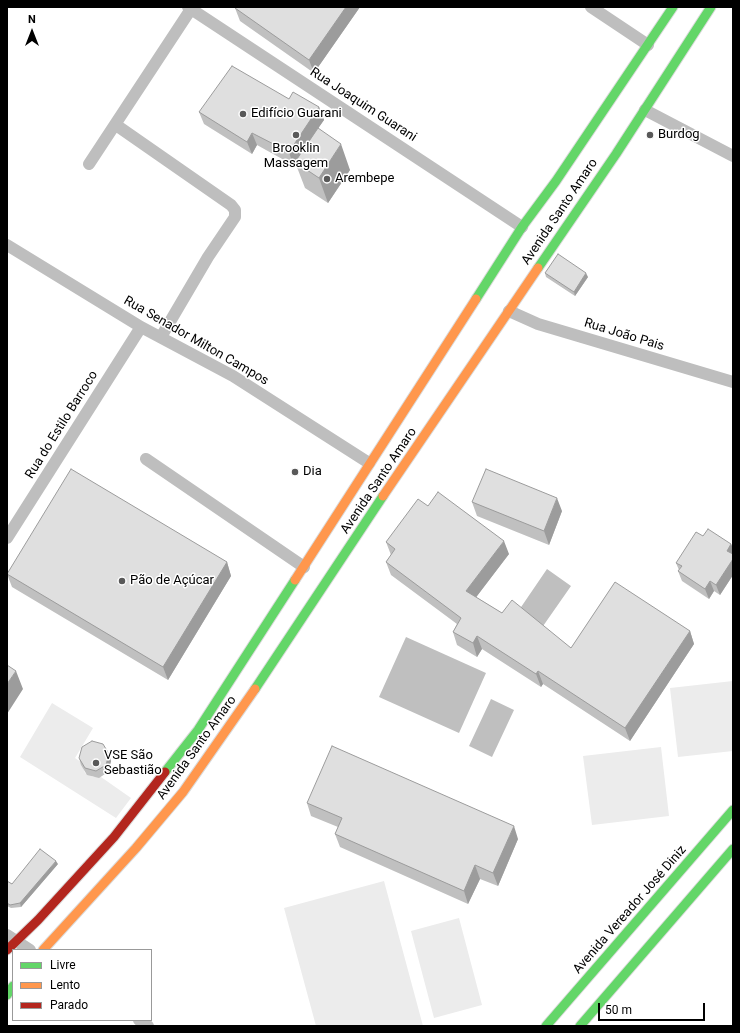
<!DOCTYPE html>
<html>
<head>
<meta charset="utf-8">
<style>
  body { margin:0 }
  #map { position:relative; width:740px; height:1033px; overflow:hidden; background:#fff; font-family:Roboto,sans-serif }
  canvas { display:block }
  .frame { position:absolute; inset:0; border:8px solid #000; pointer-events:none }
  .legend { position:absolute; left:12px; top:949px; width:140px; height:72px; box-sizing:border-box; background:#fff; border:1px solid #999; margin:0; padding:5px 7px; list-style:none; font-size:12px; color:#000 }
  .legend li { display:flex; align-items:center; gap:8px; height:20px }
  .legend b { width:20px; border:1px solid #999 }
  .north { position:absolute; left:12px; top:12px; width:40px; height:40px; -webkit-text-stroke:3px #fff; paint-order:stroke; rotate:0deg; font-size:11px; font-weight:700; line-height:16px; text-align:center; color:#000 }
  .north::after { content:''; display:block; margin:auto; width:14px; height:18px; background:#000; clip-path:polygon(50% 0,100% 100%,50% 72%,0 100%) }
  .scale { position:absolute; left:598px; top:1003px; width:107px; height:18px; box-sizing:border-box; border:2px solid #000; border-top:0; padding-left:5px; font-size:12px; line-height:14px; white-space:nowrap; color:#000; -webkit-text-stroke:3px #fff; paint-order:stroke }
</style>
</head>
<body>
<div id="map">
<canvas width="740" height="1033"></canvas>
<div class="frame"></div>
<ul class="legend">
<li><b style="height:5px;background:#63d668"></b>Livre</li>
<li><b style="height:5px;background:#ff974d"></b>Lento</li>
<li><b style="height:5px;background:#b3261e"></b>Parado</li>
</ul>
<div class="north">N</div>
<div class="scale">50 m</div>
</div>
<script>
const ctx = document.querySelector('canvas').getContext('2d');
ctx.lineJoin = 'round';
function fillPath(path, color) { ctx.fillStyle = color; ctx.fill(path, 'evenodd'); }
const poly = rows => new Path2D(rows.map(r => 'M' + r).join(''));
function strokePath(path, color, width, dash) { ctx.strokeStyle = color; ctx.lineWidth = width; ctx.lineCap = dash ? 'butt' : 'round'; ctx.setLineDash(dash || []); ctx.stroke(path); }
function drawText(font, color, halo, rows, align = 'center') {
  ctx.font = font + ' Roboto,sans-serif'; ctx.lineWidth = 3; ctx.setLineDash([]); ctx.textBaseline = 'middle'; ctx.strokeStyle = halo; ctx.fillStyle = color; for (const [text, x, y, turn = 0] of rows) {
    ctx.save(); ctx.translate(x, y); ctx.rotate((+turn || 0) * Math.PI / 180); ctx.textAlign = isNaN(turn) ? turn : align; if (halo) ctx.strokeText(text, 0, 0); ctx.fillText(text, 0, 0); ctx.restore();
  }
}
fillPath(poly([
  [733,681,733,751,678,757,670,688],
  [52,703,93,728,75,758,81,762,85,773,93,777,101,777,131,798,116,818,20,757],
  [661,747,669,816,592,825,583,756],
  [384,881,423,1026,316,1026,284,908],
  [459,918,482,1005,434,1018,411,931]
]), '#ececec');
fillPath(poly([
  [547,569,571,586,541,629,517,613],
  [406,637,486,673,459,733,379,697],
  [491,699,514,710,492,757,469,746]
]), '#bfbfbf');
const fast = poly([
  [538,268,616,154,711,7],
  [476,299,522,227,556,181,673,7],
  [255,689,383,496],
  [165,772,198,730,295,580],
  [7,995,13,986],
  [546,1026,733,810],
  [580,1026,733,849]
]);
const slow = poly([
  [383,496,538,268],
  [295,580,476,299],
  [43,950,136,848,183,792,255,689]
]);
const jam = poly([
  [7,950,38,920,114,837,165,772]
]);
strokePath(fast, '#dbdbdb', 11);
strokePath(slow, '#dbdbdb', 11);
strokePath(jam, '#dbdbdb', 11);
strokePath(poly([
  [188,7,522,227],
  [591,7,648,45],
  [645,110,733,156],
  [116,125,231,205,235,210,235,217,208,257,161,337],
  [89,164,191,9],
  [7,245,141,327,233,376,369,463],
  [509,311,538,324,733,382],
  [146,459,304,567],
  [7,538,141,327],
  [7,935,30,950],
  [139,1020,148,1026]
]), '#bebebe', 12);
strokePath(fast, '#63d668', 9);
strokePath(slow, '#ff974d', 9);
strokePath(jam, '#b3261e', 9);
fillPath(poly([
  [360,7,314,73,240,21,235,8],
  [289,99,319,107,324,120,318,128,350,170,328,203,305,188,295,162,313,135,293,165,257,145,252,154,204,124,199,112],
  [545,273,588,277,575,296,546,277],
  [472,502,562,511,549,545,477,516],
  [428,506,509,554,476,597,502,613,571,648,690,631,694,644,630,741,543,684,541,687,482,649,477,657,457,645,453,632,457,624,391,575,386,562,391,555,386,542],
  [731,544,733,548,733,575,720,595,714,591,709,599,682,581,678,571,679,570,676,563],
  [227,562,231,576,168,680,12,587,7,574],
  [79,758,111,761,108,772,99,778,87,775,81,765],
  [307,803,518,839,498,886,480,879,468,904,340,847,335,834,338,827,311,816],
  [58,864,21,907,11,908,7,906,7,881,12,884]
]), '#c0c0c0');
fillPath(poly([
  [346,7,360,7,314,73,309,60],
  [319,107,324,120,293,165,289,152],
  [252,133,257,145,252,154,247,142],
  [341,144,350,170,328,203,319,178],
  [586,273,588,277,575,296,574,292],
  [557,498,562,511,549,545,544,531],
  [504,541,509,554,471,604,466,591],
  [731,544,733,548,733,557,727,551],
  [733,559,733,575,720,595,716,585],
  [227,562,231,576,168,680,163,667],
  [710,581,714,591,709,599,705,589],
  [690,631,694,644,630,741,625,728],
  [477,636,482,649,477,657,473,643],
  [16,671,23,689,7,714,7,684],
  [538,671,543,684,541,687,536,674],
  [109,754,111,761,108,772,106,765],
  [514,826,518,839,498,886,493,873],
  [56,861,58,864,21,907,20,903],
  [475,865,480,879,468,904,464,891]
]), '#9c9c9c');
const building = poly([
  [236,7,346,7,309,60,235,8,236,7],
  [232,66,289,99,293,92,319,107,289,152,252,133,247,142,199,112,232,66],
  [318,128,341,144,319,178,295,162,318,128],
  [558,254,586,273,574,292,545,273,558,254],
  [71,469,227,562,163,667,7,574,71,469],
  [486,469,557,498,544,531,472,502,486,469],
  [438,492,504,541,466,591,502,613,512,600,571,648,615,582,690,631,625,728,538,671,536,674,477,636,473,643,453,632,461,618,386,562,395,549,386,542,418,499,428,506,438,492],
  [708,529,731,544,727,551,733,554,733,559,716,585,710,581,705,589,678,571,682,566,676,563,696,532,703,536,708,529],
  [7,665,16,671,7,684,7,665],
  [92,741,103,744,109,754,106,765,96,771,85,768,79,758,82,747,92,741],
  [332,746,514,826,493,873,475,865,464,891,335,834,342,818,307,803,332,746],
  [40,849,56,861,20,903,10,905,7,903,7,881,12,884,40,849]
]);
fillPath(building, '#dfdfdf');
strokePath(building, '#9c9c9c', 1);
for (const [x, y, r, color] of [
  [243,114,4,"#595959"],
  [296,135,4,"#595959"],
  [650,135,4,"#595959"],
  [327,179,4,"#595959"],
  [295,472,4,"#595959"],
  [122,581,4,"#595959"],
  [96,763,4,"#595959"]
]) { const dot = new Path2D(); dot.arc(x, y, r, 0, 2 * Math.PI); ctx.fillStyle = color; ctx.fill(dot); strokePath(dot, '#fff', 1.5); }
drawText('13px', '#000', '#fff', [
  ["Rua Joaquim Guarani",363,105,33],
  ["Avenida Santo Amaro",560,212,-56],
  ["Rua João Pais",624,335,17],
  ["Rua Senador Milton Campos",196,341,30],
  ["Rua do Estilo Barroco",62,425,-58],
  ["Avenida Santo Amaro",379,481,-56],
  ["Avenida Santo Amaro",197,748,-54],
  ["Avenida Vereador José Diniz",630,910,-49]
]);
drawText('13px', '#000', '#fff', [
  ["Edifício Guarani",251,114],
  ["Burdog",658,135],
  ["Brooklin",296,149,"center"],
  ["Massagem",296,164,"center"],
  ["Arembepe",335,179],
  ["Dia",303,472],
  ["Pão de Açúcar",130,581],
  ["VSE São",104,756],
  ["Sebastião",104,771]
], 'left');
</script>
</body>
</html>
